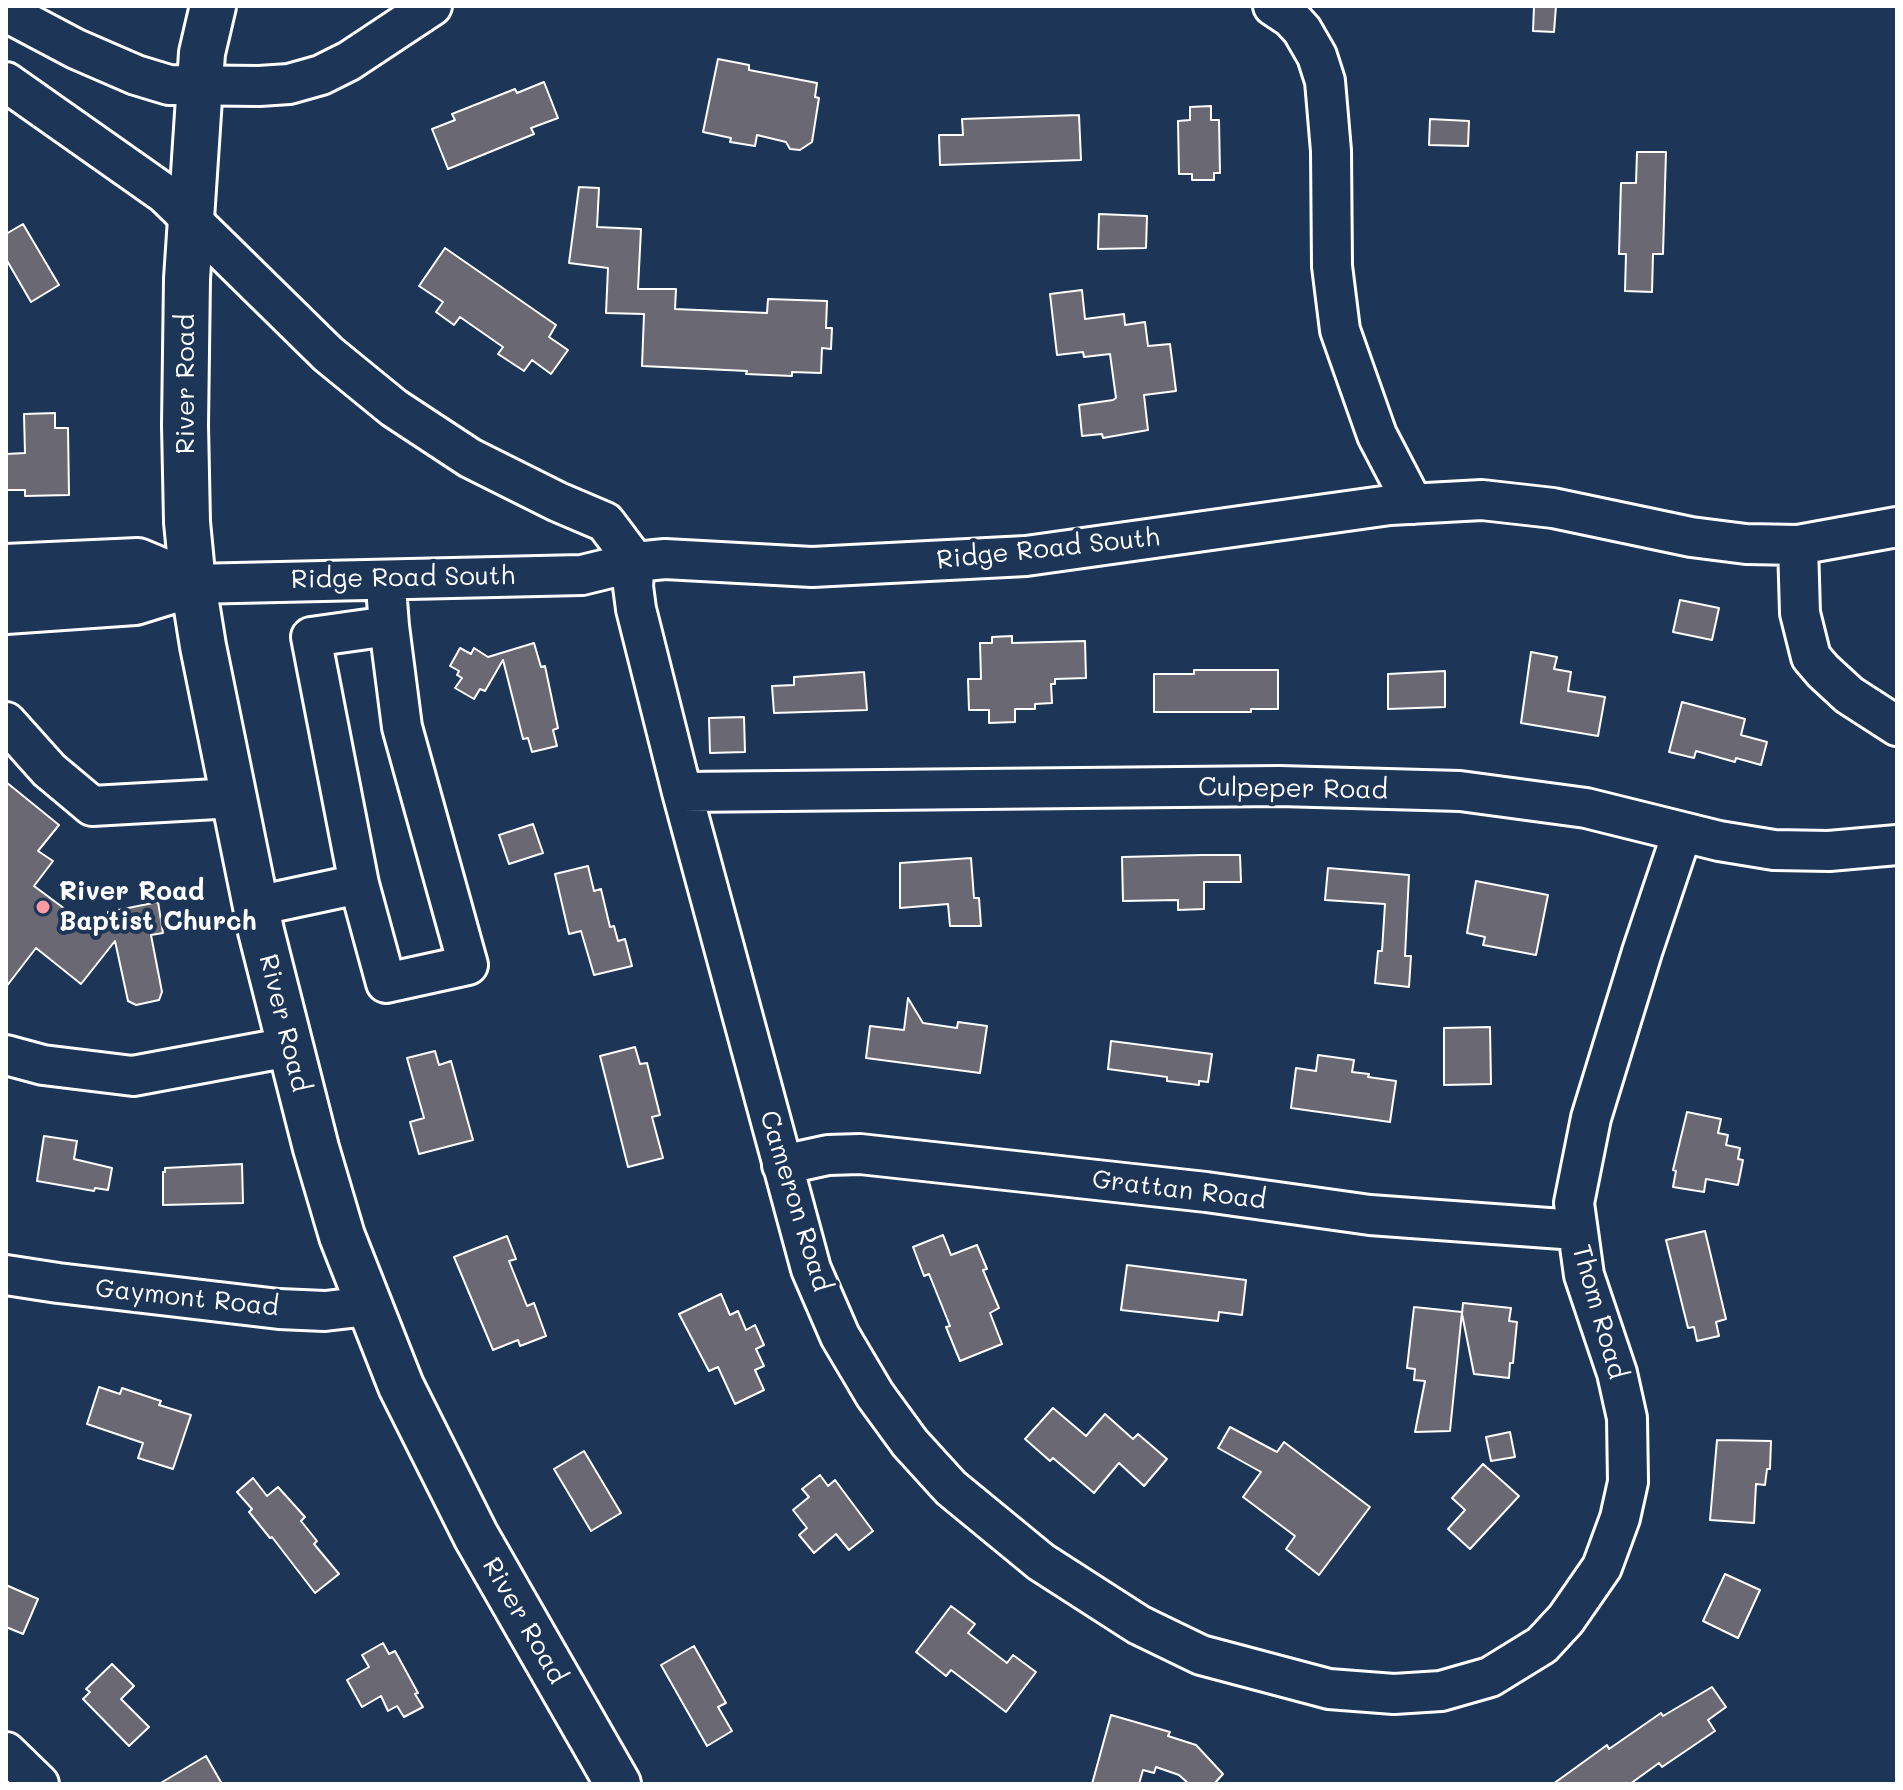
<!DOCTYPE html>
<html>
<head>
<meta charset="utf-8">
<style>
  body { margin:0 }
  #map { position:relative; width:1903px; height:1790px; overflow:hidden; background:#1d3557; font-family:Mali,sans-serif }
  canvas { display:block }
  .frame { position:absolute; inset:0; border:8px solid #fff; pointer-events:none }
</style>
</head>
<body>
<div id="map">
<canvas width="1903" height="1790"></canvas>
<div class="frame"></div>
</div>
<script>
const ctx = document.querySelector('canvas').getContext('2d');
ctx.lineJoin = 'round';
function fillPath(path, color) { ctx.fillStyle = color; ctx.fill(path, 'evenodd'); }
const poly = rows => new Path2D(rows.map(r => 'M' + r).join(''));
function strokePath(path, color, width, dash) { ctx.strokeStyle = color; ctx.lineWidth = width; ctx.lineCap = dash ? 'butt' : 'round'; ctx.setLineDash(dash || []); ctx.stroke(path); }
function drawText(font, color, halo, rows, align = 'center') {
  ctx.font = font + ' Mali,sans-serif'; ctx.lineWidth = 8; ctx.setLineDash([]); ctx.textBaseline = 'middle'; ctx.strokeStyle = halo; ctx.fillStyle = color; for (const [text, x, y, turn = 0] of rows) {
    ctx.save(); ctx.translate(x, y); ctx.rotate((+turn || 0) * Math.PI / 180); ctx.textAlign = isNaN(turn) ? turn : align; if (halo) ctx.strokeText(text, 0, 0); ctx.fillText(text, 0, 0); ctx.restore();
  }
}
const building = poly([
  [1534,6,1556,6,1554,32,1533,31,1534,6],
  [718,59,749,65,749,70,817,83,815,97,819,98,812,142,800,150,790,149,786,142,757,135,755,146,730,142,731,138,703,132,718,59],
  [544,82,558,118,531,128,534,134,448,169,432,129,455,120,452,114,515,89,517,93,544,82],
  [1211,106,1211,120,1219,120,1220,173,1214,173,1214,180,1192,180,1192,174,1179,174,1178,121,1190,120,1190,107,1211,106],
  [1079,115,1081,160,940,165,939,135,963,135,962,119,1079,115],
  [1430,119,1469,121,1468,146,1429,145,1430,119],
  [1637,152,1666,152,1663,254,1653,254,1652,292,1625,291,1626,254,1619,254,1621,183,1636,183,1637,152],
  [579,187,599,188,597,227,641,229,638,289,676,289,675,309,767,313,768,299,827,301,826,328,832,328,831,349,822,348,821,373,792,372,792,376,746,374,747,371,642,366,644,314,606,313,608,268,569,263,579,187],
  [1099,214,1147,216,1146,248,1098,249,1099,214],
  [23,224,59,285,31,302,6,259,6,234,23,224],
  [445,248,556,325,549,337,568,350,551,374,532,360,524,371,498,354,503,347,460,317,454,325,436,312,443,302,419,286,445,248],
  [1082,290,1085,319,1124,314,1125,325,1145,322,1148,346,1170,344,1176,391,1144,395,1148,430,1103,438,1102,434,1082,436,1079,405,1113,400,1116,398,1110,354,1084,357,1083,352,1057,355,1050,294,1082,290],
  [55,413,55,428,68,428,69,495,25,496,25,490,6,490,6,454,25,453,24,414,55,413],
  [1680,600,1719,608,1712,640,1673,632,1680,600],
  [1012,636,1012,643,1085,641,1086,678,1055,679,1055,684,1051,684,1052,703,1035,704,1035,709,1015,709,1015,722,989,723,989,710,969,710,968,679,981,679,980,643,992,643,992,637,1012,636],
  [534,643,541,667,545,666,558,728,553,730,557,746,532,752,528,738,523,739,503,660,485,691,480,689,474,699,455,688,462,678,457,675,459,671,450,666,460,648,471,654,474,648,488,657,534,643],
  [1531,652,1557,657,1554,669,1571,672,1568,691,1605,697,1598,736,1521,723,1531,652],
  [1194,670,1278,670,1278,709,1251,709,1251,712,1154,712,1154,674,1194,674,1194,670],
  [1445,671,1445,707,1388,709,1388,674,1445,671],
  [864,672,867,710,774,713,772,686,794,685,794,677,864,672],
  [1682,702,1745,719,1741,735,1767,742,1761,765,1736,758,1735,762,1696,751,1694,758,1669,752,1682,702],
  [744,717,745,752,710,753,709,718,744,717],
  [6,782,59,825,38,851,53,861,34,886,69,912,109,923,108,912,158,902,163,933,151,935,162,992,159,1000,136,1005,128,1001,115,941,81,984,36,948,6,987,6,782],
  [533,824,543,853,509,864,499,835,533,824],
  [1202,855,1240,855,1241,882,1204,882,1204,909,1178,910,1178,900,1123,901,1122,857,1202,855],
  [971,858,974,898,979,898,981,926,950,926,948,904,900,908,900,863,971,858],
  [588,866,594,891,601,889,610,927,614,926,618,941,625,939,632,966,594,975,581,931,569,934,555,874,588,866],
  [1328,868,1409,875,1405,956,1411,956,1409,987,1375,983,1378,951,1382,951,1385,904,1325,900,1328,868],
  [1476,881,1548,895,1536,955,1483,945,1485,937,1467,933,1476,881],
  [908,998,923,1023,957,1028,958,1022,987,1026,980,1073,866,1058,870,1026,904,1030,908,998],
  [1490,1027,1491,1084,1444,1085,1444,1028,1490,1027],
  [1111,1041,1212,1054,1208,1082,1199,1081,1199,1085,1167,1081,1167,1077,1108,1069,1111,1041],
  [635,1047,640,1064,647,1063,660,1115,652,1117,663,1158,628,1167,600,1056,635,1047],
  [435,1051,439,1065,451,1061,473,1140,419,1154,410,1122,424,1118,407,1058,435,1051],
  [1318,1055,1354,1060,1352,1072,1369,1074,1368,1077,1396,1081,1390,1122,1291,1108,1296,1068,1316,1071,1318,1055],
  [1687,1112,1721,1119,1718,1133,1728,1135,1726,1145,1740,1148,1738,1159,1743,1160,1738,1185,1706,1179,1704,1192,1673,1187,1676,1171,1673,1170,1687,1112],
  [44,1136,77,1141,74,1159,112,1168,108,1190,95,1188,94,1191,37,1181,44,1136],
  [242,1164,243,1203,163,1205,163,1172,165,1172,165,1168,242,1164],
  [1705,1231,1726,1319,1716,1322,1719,1336,1697,1341,1694,1327,1688,1328,1666,1240,1705,1231],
  [943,1235,951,1255,977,1245,987,1269,983,1270,999,1308,990,1313,1002,1344,960,1361,946,1327,950,1326,929,1274,924,1276,913,1247,943,1235],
  [507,1236,516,1259,509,1261,527,1306,534,1303,546,1336,520,1346,518,1340,493,1350,454,1257,507,1236],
  [1127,1265,1246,1280,1242,1315,1219,1312,1218,1321,1121,1310,1127,1265],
  [721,1294,730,1315,738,1311,746,1330,755,1325,764,1345,756,1349,764,1366,755,1370,764,1390,735,1404,718,1367,709,1371,679,1314,721,1294],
  [1463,1303,1511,1308,1509,1321,1517,1322,1513,1363,1510,1363,1509,1378,1474,1374,1462,1314,1463,1303],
  [1414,1307,1462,1312,1450,1431,1415,1432,1425,1381,1414,1380,1415,1369,1407,1368,1414,1307],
  [99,1387,120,1394,122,1388,161,1401,159,1405,191,1415,173,1469,138,1458,143,1443,87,1424,99,1387],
  [1053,1408,1086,1436,1105,1414,1133,1439,1138,1434,1167,1459,1144,1486,1119,1463,1094,1493,1053,1458,1050,1461,1025,1439,1053,1408],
  [1230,1427,1277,1452,1284,1442,1370,1507,1319,1575,1286,1549,1295,1536,1243,1497,1261,1472,1218,1448,1230,1427],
  [1510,1432,1515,1457,1491,1461,1486,1437,1510,1432],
  [1717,1440,1771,1441,1770,1469,1767,1469,1765,1485,1756,1484,1754,1523,1710,1520,1717,1440],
  [584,1451,621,1513,591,1531,554,1469,584,1451],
  [1483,1464,1519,1496,1470,1549,1448,1529,1465,1510,1452,1498,1483,1464],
  [820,1475,828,1486,835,1480,873,1531,849,1550,836,1534,814,1553,799,1535,807,1528,793,1510,809,1497,802,1489,820,1475],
  [253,1478,267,1496,278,1487,305,1517,301,1521,317,1541,314,1544,339,1574,315,1593,272,1537,270,1538,249,1512,252,1509,237,1492,253,1478],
  [1725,1574,1760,1590,1738,1638,1703,1621,1725,1574],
  [6,1585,38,1599,23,1634,6,1627,6,1585],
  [951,1606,975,1624,968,1633,1007,1663,1013,1655,1036,1672,1006,1712,951,1670,946,1676,916,1652,951,1606],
  [383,1643,389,1654,395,1651,418,1693,415,1694,423,1707,404,1717,397,1706,388,1711,381,1696,362,1707,347,1680,369,1667,362,1655,383,1643],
  [694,1646,726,1703,718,1707,732,1731,707,1746,661,1665,694,1646],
  [112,1664,134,1686,121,1699,149,1727,129,1746,83,1699,90,1692,86,1689,112,1664],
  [1712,1687,1726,1707,1708,1720,1715,1731,1662,1767,1659,1763,1630,1784,1553,1784,1607,1745,1609,1749,1661,1713,1663,1716,1712,1687],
  [1111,1715,1170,1732,1168,1736,1196,1745,1223,1774,1214,1784,1189,1784,1179,1775,1156,1767,1154,1773,1143,1770,1139,1784,1092,1784,1111,1715],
  [206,1756,222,1784,159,1784,206,1756]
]);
fillPath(building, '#6a6973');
strokePath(building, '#fff', 2);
const minor = poly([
  [1273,6,1291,18,1302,30,1317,56,1325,81,1331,151,1332,266,1340,330,1377,435,1413,504],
  [6,12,76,49,136,75,169,85,259,86,289,84,321,75,349,61,432,6],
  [6,82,165,194,328,354,394,408,470,458,558,502,605,522,635,562,633,586,636,609,682,792,811,1269,840,1336,875,1395,910,1443,951,1488,1041,1562,1139,1625,1201,1655,1329,1689,1394,1694,1441,1691,1490,1677,1542,1645,1566,1619,1602,1567,1620,1518,1628,1482,1627,1418,1617,1373,1584,1275,1574,1203,1591,1118,1642,952,1682,833],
  [1798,545,1800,613,1811,657,1823,671,1849,695,1897,726],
  [193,584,582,575,635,562,665,559,812,567,1026,556,1390,505,1482,500,1553,508,1691,537,1746,544,1798,545,1897,527],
  [6,722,49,770,92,806,234,798],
  [682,792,1279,786,1460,791,1586,808,1719,841,1774,850,1829,851,1897,845],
  [359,884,386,983,468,965,402,727,389,626],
  [256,906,359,884,311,637,389,626,387,600],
  [6,1055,43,1065,133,1076,289,1047],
  [782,1165,828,1155,860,1154,1206,1192,1370,1215,1576,1230],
  [6,1275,58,1283,279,1309,325,1311,368,1306],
  [6,1752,39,1784]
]);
const major = poly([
  [213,6,202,53,187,279,185,425,187,522,193,584,203,646,261,931,316,1148,342,1236,401,1386,476,1536,618,1784],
  [6,567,138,561,193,584],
  [6,611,135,602,193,584]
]);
strokePath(minor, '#fff', 44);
strokePath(major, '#fff', 50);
strokePath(minor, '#1d3557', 38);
strokePath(major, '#1d3557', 44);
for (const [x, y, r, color] of [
  [43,907,8,"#ff9aa2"]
]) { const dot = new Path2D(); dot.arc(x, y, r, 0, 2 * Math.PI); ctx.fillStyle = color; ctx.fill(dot); strokePath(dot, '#1d3557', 3); }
drawText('26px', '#fff', '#1d3557', [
  ["River Road",186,384,-90],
  ["Ridge Road South",1048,549,-6],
  ["Ridge Road South",403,578,-1],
  ["Culpeper Road",1293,789,1],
  ["River Road",284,1023,76],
  ["Grattan Road",1179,1190,7],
  ["Cameron Road",795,1201,73],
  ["Gaymont Road",187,1298,6],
  ["Thom Road",1599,1312,74],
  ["River Road",524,1621,60]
]);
drawText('bold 26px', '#fff', '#1d3557', [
  ["River Road",59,892],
  ["Baptist Church",59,922]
], 'left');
</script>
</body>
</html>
